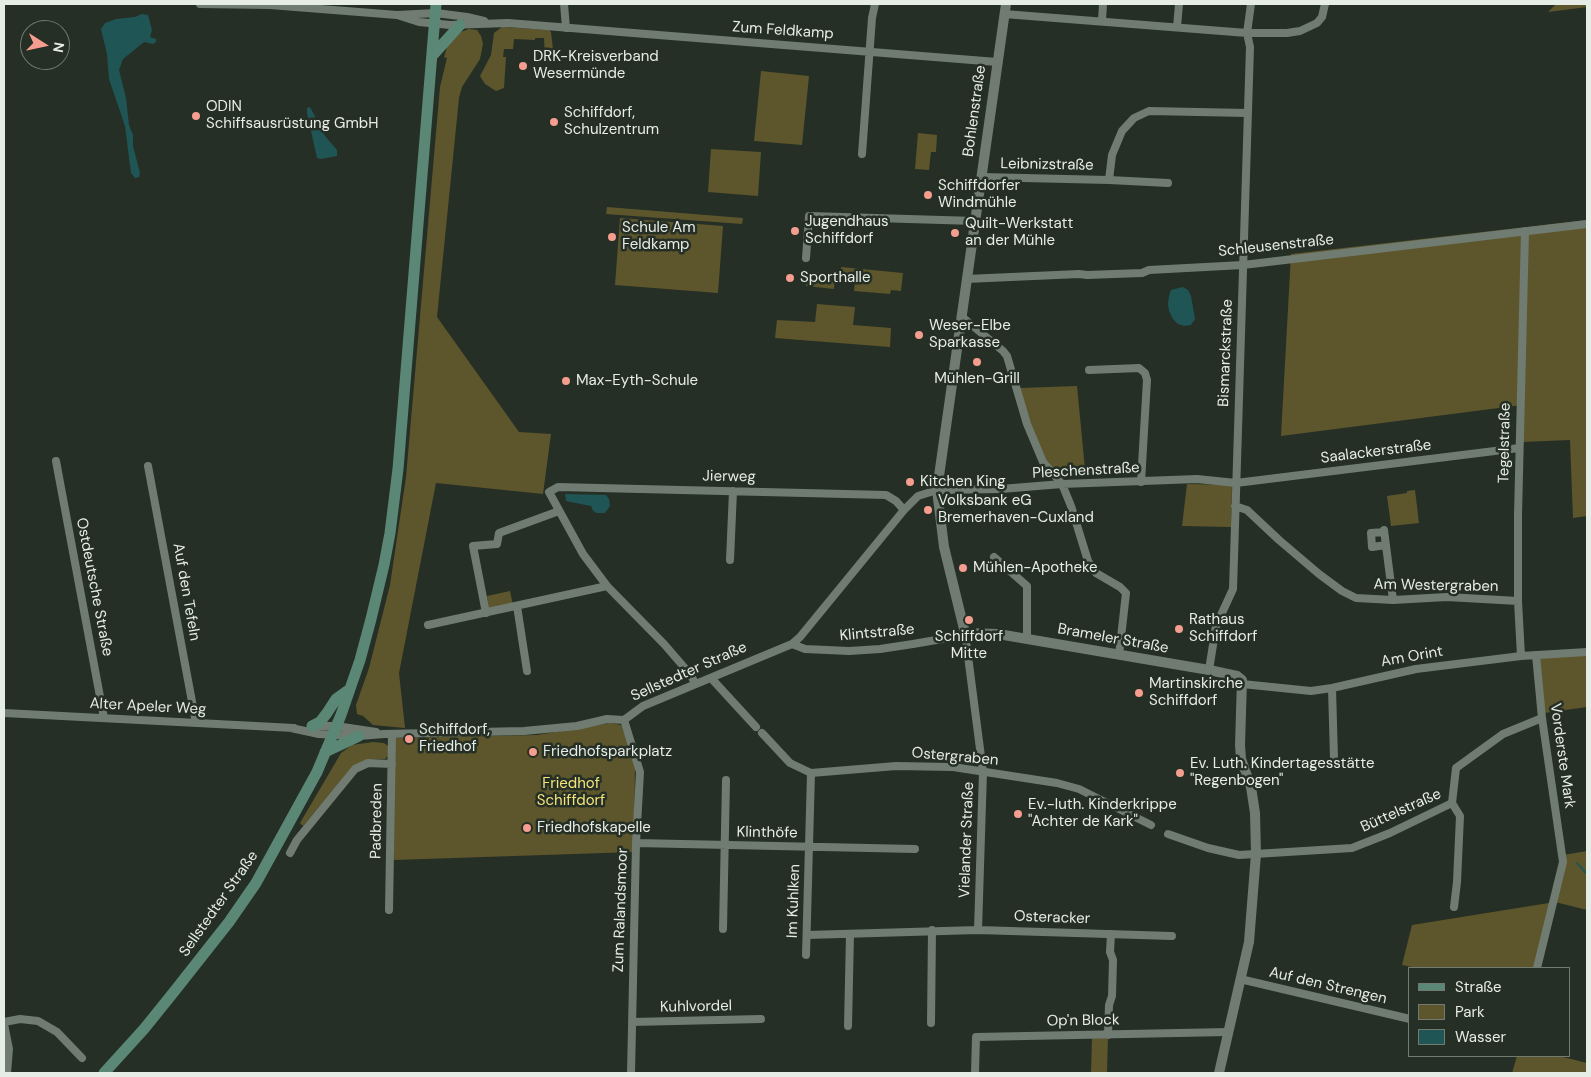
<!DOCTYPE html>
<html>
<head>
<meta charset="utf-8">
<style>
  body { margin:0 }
  #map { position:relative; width:1591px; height:1077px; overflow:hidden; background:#252f25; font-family:"DM Sans",sans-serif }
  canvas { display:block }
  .frame { position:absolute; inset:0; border:5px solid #e6ece6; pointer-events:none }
  .legend { position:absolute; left:1408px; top:967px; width:162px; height:90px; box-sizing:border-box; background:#252f25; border:1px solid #727b72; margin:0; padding:6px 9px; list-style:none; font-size:15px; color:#e6ece6 }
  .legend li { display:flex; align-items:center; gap:10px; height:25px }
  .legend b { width:25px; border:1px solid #727b72 }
  .north { position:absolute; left:20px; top:20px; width:50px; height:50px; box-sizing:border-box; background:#252f25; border:1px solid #727b72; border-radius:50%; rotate:100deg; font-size:14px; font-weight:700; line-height:20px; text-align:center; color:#e6ece6 }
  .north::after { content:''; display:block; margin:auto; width:18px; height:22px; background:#f59d8f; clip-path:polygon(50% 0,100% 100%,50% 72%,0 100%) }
</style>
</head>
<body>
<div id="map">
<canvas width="1591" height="1077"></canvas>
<div class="frame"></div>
<ul class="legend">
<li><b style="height:6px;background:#5b8776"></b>Straße</li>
<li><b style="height:14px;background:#5d562c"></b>Park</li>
<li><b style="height:14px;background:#1f5655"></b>Wasser</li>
</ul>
<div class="north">N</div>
</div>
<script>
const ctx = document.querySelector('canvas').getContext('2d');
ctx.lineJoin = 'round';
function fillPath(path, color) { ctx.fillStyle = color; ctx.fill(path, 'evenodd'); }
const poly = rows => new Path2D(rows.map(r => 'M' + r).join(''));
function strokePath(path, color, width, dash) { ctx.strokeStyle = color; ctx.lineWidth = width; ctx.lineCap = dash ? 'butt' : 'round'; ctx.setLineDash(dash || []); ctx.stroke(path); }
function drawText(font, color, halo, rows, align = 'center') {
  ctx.font = font + ' "DM Sans",sans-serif'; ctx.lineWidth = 5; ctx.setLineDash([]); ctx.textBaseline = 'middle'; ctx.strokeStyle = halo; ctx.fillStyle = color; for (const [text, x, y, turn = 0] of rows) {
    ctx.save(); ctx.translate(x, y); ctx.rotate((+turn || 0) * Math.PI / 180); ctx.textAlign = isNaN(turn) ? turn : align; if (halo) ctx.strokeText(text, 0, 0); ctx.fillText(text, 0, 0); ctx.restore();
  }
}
fillPath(poly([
  [1556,4,1587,4,1587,7,1548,12],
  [502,27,549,30,551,32,554,58,545,57,544,38,535,38,535,40,514,39,513,49,504,49,503,57,506,57,504,88,496,91,485,84,480,76,491,55,494,33],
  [469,29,477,30,481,36,483,44,480,59,462,87,459,98,437,317,519,432,551,434,543,494,436,483,399,673,405,728,373,725,363,716,357,714,356,705,369,668,390,585,406,477,440,87,447,58,444,57,447,47,461,32],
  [761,71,809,76,802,145,754,141],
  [918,133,937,135,936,152,931,152,929,170,915,169],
  [711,149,761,152,758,196,708,192],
  [607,207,743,218,742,224,606,214],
  [620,218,723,226,718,293,615,285],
  [1587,220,1587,516,1573,518,1570,440,1522,442,1522,405,1281,436,1291,254],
  [841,267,903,273,901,291,891,290,890,294,854,291,855,280,840,279],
  [807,272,835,274,834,289,806,286],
  [817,304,855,307,853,325,891,328,890,347,775,338,777,320,815,322],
  [1077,386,1085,469,1058,476,1046,460,1029,422,1020,388],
  [1187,484,1232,485,1231,527,1182,526],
  [1415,490,1419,523,1391,526,1387,496,1407,493,1407,491],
  [510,591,513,605,489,609,487,596],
  [1587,651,1587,707,1544,713,1537,653],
  [610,723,621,725,635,764,634,852,394,860,394,738,537,735],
  [373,742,384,743,388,746,388,756,385,759,369,759,353,766,303,826,300,823,341,753,352,745],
  [1587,851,1587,910,1555,902,1539,968,1417,968,1402,965,1412,925,1555,902,1563,855],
  [1108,1037,1107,1073,1091,1073,1092,1038],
  [1517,1056,1559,1056,1587,1063,1587,1073,1512,1073]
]), '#5d562c');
fillPath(poly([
  [142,14,148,15,152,30,150,37,156,39,156,42,153,44,144,42,123,59,119,70,126,98,129,125,133,135,133,146,140,173,139,177,135,178,131,173,125,126,109,79,107,54,101,29,105,23,116,19,135,17],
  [310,107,325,136,337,150,337,156,321,159,317,158,307,113,307,108],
  [1183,287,1188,290,1191,296,1195,319,1191,325,1184,326,1178,324,1173,319,1169,311,1168,304,1169,296,1171,290],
  [565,494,606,495,609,499,610,506,605,513,597,513,593,511,591,506,566,501]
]), '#1f5655');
strokePath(poly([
  [1577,863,1587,874]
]), '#1f5655', 2);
strokePath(poly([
  [200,4,270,5,397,15,436,13,467,17,484,21],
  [564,4,566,28],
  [1004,14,1247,33,1287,33,1300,31,1317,23,1322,17,1325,4],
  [397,15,419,22,450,25,508,23,997,62],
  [1102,21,1103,4],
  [1177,27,1179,4],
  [862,154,872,18,875,4],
  [981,177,1109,180,1112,155,1122,131,1134,118,1149,111,1247,113],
  [1109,180,1168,183],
  [806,258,809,216,975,221],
  [966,279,1079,274,1087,275,1142,273,1149,270,1243,265,1587,224],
  [961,316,1003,351,1007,356,1027,424,1043,462,1062,484,1071,506,1088,561,1096,573,1120,587,1126,593,1119,655],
  [1089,370,1139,368,1145,373,1147,380,1141,482],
  [56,461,104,718],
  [148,466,196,723],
  [1235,506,1247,510,1279,540,1319,574,1342,591,1356,598,1393,600,1447,597,1518,601],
  [1384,530,1393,600],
  [1384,532,1371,533,1372,547,1386,545],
  [994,557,1027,586,1027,639],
  [730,560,733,491],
  [517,606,527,671],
  [486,613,473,546,497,544,499,533,559,511],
  [428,625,607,586],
  [792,644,805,649,849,651,880,649,913,644,942,639,965,633,983,772,978,930],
  [1536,655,1542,718,1563,862,1537,968],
  [1521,656,1518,601,1518,515,1525,231],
  [1209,670,1216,626,1233,589,1250,47,1247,33,1251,4],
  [711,678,756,727],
  [695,683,690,674,664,644,607,586,583,554,549,492,558,487,886,495,896,501,904,510],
  [1242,684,1311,691,1332,688,1416,669,1521,656,1587,652],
  [1332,688,1334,758],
  [4,713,294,728],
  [624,720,640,772,636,843,631,1073],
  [315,726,336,726,376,732],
  [291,728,319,734,359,736,384,734,524,731,577,726,607,719,624,720,643,706,792,644,800,637,904,510,918,496,937,490,1001,489,1062,484,1197,479,1236,483,1519,448],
  [762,733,790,763,811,773,896,766,953,767,1057,783,1079,789,1151,825],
  [1452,803,1456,768,1503,734,1542,718],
  [1452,803,1460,816,1457,882,1454,907],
  [1168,834,1208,848,1239,855,1352,848,1390,833,1452,803],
  [636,843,915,849],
  [290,853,297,840,355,769,368,763,392,764],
  [389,910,392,734],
  [723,929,726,780],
  [807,935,978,930,1172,936],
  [806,955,811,773],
  [1240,979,1410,1019],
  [4,1022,20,1019,38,1021,57,1032,82,1058],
  [632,1022,761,1019],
  [931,1023,932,930],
  [4,1024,9,1049,7,1073],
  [848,1026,850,934],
  [1108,1035,1109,1005,1112,996,1113,960,1110,952,1111,934],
  [975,1073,976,1037,1228,1032]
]), '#707c71', 8);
strokePath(poly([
  [1006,4,937,490,944,547,965,633,998,634,1209,670,1237,676,1242,680,1240,745,1241,759,1251,787,1255,813,1256,854,1249,942,1219,1073]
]), '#707c71', 10);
strokePath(poly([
  [432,56,460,25],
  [312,726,320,722,327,713,336,699,350,689],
  [325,752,359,736],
  [104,1073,144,1029,173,993,229,922,256,883,317,772,341,715,360,660,371,619,384,565,390,533,398,469,436,4]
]), '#5b8776', 11);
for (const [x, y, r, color] of [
  [523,66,5,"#f59d8f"],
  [196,116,5,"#f59d8f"],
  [554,122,5,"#f59d8f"],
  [928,195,5,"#f59d8f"],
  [795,231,5,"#f59d8f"],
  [955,233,5,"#f59d8f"],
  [612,237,5,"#f59d8f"],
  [790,278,5,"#f59d8f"],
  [919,335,5,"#f59d8f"],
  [977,362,5,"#f59d8f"],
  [566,381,5,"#f59d8f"],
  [910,482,5,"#f59d8f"],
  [928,510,5,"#f59d8f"],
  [963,568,5,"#f59d8f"],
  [969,620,5,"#f59d8f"],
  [1179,629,5,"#f59d8f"],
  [1139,693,5,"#f59d8f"],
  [409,739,5,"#f59d8f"],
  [533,752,5,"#f59d8f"],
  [1180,773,5,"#f59d8f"],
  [1018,814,5,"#f59d8f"],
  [527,828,5,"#f59d8f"]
]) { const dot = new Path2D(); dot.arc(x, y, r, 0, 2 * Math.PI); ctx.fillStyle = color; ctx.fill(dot); strokePath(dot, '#252f25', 2); }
drawText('15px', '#e6ece6', '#252f25', [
  ["Zum Feldkamp",783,31,4],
  ["Bohlenstraße",975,111,-82],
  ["Leibnizstraße",1047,165,1],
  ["Schleusenstraße",1276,246,-6],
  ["Bismarckstraße",1226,353,-88],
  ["Tegelstraße",1505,443,-89],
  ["Saalackerstraße",1376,452,-7],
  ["Pleschenstraße",1086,471,-3],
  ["Jierweg",729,477,1],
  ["Am Westergraben",1436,586,1],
  ["Ostdeutsche Straße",94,587,79],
  ["Auf den Tefeln",186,592,80],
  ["Klintstraße",877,633,-5],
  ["Brameler Straße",1113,639,10],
  ["Am Orint",1412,657,-10],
  ["Sellstedter Straße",689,672,-24],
  ["Alter Apeler Weg",148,707,3],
  ["Vorderste Mark",1562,756,82],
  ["Ostergraben",955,757,5],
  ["Büttelstraße",1401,811,-24],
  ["Padbreden",377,821,-89],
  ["Klinthöfe",767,833,1],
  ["Vielander Straße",967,840,-88],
  ["Im Kuhlken",794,901,-88],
  ["Sellstedter Straße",219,904,-55],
  ["Zum Ralandsmoor",621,910,-88],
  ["Osteracker",1052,918,2],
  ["Auf den Strengen",1328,986,13],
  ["Kuhlvordel",696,1007,-1],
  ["Op'n Block",1083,1021,-1]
]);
drawText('15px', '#e6ece6', '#252f25', [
  ["DRK-Kreisverband",533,57],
  ["Wesermünde",533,74],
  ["ODIN",206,107],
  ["Schiffsausrüstung GmbH",206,124],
  ["Schiffdorf,",564,113],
  ["Schulzentrum",564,130],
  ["Schiffdorfer",938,186],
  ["Windmühle",938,203],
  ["Jugendhaus",805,222],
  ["Schiffdorf",805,239],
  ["Quilt-Werkstatt",965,224],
  ["an der Mühle",965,241],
  ["Schule Am",622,228],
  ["Feldkamp",622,245],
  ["Sporthalle",800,278],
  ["Weser-Elbe",929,326],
  ["Sparkasse",929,343],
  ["Mühlen-Grill",977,379,"center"],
  ["Max-Eyth-Schule",576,381],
  ["Kitchen King",920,482],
  ["Volksbank eG",938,501],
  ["Bremerhaven-Cuxland",938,518],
  ["Mühlen-Apotheke",973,568],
  ["Rathaus",1189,620],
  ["Schiffdorf",1189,637],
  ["Schiffdorf",969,637,"center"],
  ["Mitte",969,654,"center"],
  ["Martinskirche",1149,684],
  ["Schiffdorf",1149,701],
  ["Schiffdorf,",419,730],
  ["Friedhof",419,747],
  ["Friedhofsparkplatz",543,752],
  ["Ev. Luth. Kindertagesstätte",1190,764],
  ["\"Regenbogen\"",1190,781],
  ["Ev.-luth. Kinderkrippe",1028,805],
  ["\"Achter de Kark\"",1028,822],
  ["Friedhofskapelle",537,828]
], 'left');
drawText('15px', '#f5e37b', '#252f25', [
  ["Friedhof",571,784],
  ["Schiffdorf",571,801]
]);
</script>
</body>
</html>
